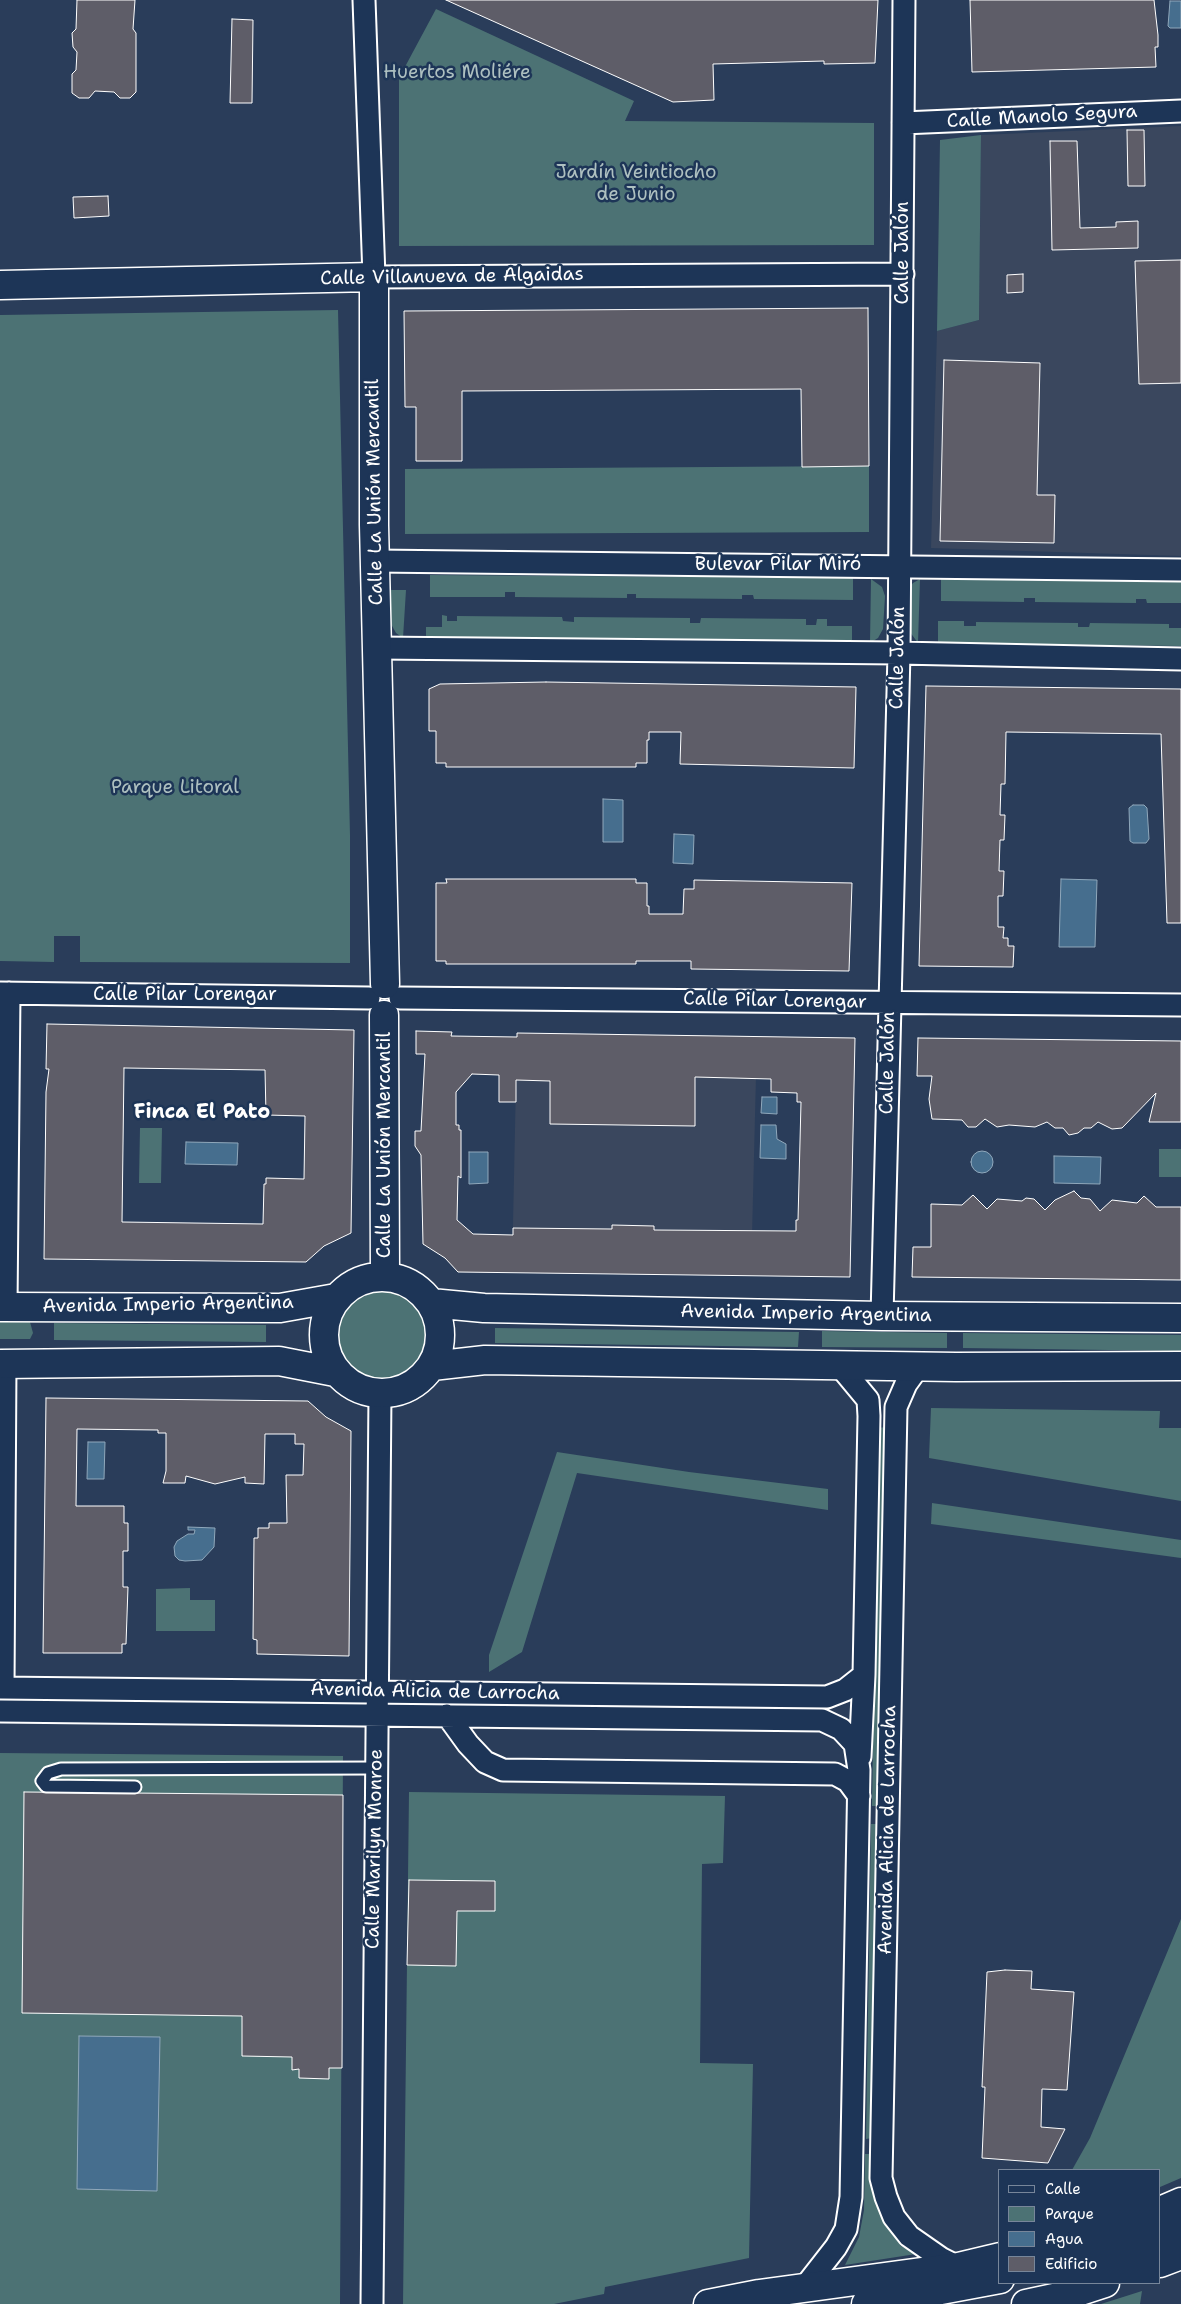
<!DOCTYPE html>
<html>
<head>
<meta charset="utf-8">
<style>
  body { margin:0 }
  #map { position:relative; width:1181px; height:2304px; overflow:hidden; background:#2a3d5a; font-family:"Shantell Sans",sans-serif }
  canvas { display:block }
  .legend { position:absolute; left:998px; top:2169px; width:162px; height:115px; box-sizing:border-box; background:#1d3557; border:1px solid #77869a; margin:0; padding:6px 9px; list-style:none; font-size:15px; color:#fff }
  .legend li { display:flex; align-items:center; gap:10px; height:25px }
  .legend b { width:25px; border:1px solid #77869a }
</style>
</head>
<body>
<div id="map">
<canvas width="1181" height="2304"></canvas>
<ul class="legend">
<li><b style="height:6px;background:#1d3557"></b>Calle</li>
<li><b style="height:14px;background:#4c7274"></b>Parque</li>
<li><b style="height:14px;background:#466e8e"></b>Agua</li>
<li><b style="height:14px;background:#5e5d68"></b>Edificio</li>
</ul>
</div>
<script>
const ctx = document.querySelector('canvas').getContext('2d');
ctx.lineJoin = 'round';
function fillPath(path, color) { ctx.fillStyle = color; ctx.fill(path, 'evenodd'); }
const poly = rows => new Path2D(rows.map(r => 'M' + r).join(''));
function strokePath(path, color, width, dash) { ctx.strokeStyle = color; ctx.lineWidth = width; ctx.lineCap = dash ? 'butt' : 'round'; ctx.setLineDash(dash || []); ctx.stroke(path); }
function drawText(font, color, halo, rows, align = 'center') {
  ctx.font = font + ' "Shantell Sans",sans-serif'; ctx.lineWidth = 5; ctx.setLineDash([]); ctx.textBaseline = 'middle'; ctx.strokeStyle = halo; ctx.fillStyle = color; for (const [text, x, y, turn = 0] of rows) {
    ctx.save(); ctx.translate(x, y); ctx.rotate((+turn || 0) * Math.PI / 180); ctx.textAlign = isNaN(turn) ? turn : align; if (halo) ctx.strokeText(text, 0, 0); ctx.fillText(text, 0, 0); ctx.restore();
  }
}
fillPath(poly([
  [1181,126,1181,556,931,548,937,331,979,320,981,135],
  [517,1033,757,1036,751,1276,512,1272]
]), '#3a475e');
fillPath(poly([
  [436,9,634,101,625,121,874,123,874,245,399,246,399,78],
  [981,135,979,320,937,331,940,140],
  [338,310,350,835,350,963,80,962,80,936,54,936,54,962,0,961,0,315],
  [869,466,869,532,405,534,405,469],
  [430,575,853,578,853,600,754,599,753,595,742,595,742,599,636,598,636,594,627,594,627,598,515,597,515,592,505,592,505,597,430,597],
  [871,579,882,587,885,596,883,629,878,638,870,643],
  [920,579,918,643,907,628,907,592,913,583],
  [941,579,1181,582,1181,603,1147,603,1146,599,1136,599,1136,603,1035,602,1035,598,1024,598,1024,602,941,601],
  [388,590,406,590,403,638,396,633,391,624,388,614],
  [442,615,447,616,447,621,457,621,457,616,562,617,563,621,574,622,574,617,690,618,690,623,700,623,701,618,806,619,806,625,816,625,817,619,827,619,827,626,852,626,852,643,426,639,426,627,442,627],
  [938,621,964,621,964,626,976,626,976,622,1078,623,1078,627,1089,627,1090,623,1169,624,1169,628,1181,628,1181,624,1181,646,938,643],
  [140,1128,162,1128,161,1183,139,1183],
  [1159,1149,1181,1149,1181,1177,1159,1177],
  '335 1335a46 46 0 1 1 92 0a46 46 0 1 1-92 0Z',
  [0,1322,30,1322,33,1333,30,1339,0,1339],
  [54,1323,266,1325,266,1342,54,1340],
  [495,1328,799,1332,798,1347,495,1343],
  [822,1331,947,1333,947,1348,822,1347],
  [963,1333,1181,1335,1181,1351,963,1348],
  [931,1408,1160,1411,1159,1428,1181,1428,1181,1501,929,1458],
  [886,1427,879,1806,872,1806,878,1428],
  [557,1452,689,1472,828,1489,828,1510,577,1473,522,1652,489,1672,489,1655],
  [932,1503,1181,1540,1181,1558,931,1524],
  [190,1588,190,1600,215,1600,215,1631,156,1631,156,1589],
  [443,1703,801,1706,801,1710,441,1705],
  [0,1753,343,1756,340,2304,0,2304],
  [409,1792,725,1796,723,1863,702,1864,700,2063,753,2064,749,2258,605,2287,604,2294,554,2304,403,2304],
  [871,1824,878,1824,872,2138,866,2139],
  [1181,1919,1181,2178,1160,2187,1160,2170,1072,2170,1090,2138],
  [865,2154,872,2154,871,2179,877,2205,889,2229,901,2246,916,2254,845,2265,859,2237,864,2210],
  [1142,2291,1140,2304,1101,2304]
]), '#4c7274');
const water = poly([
  [1170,1,1181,1,1181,28,1170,28,1168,26,1170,1],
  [603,799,623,800,623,842,603,842,603,799],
  [1133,805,1144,805,1147,808,1149,839,1146,843,1133,843,1130,841,1129,808,1133,805],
  [674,834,694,835,693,864,673,863,674,834],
  [1061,879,1097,880,1095,947,1059,947,1061,879],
  [762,1097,777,1097,777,1114,761,1113,762,1097],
  [761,1125,776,1125,777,1139,786,1144,786,1159,760,1158,761,1125],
  [186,1142,238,1143,237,1165,185,1164,186,1142],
  '971 1162a11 11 0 1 1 22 0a11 11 0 1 1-22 0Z',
  [469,1152,488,1152,488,1183,469,1184,469,1152],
  [1054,1156,1101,1157,1100,1184,1054,1183,1054,1156],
  [88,1442,105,1442,104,1479,87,1479,88,1442],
  [188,1527,215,1528,214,1547,202,1560,185,1561,179,1560,175,1556,174,1547,177,1541,188,1534,194,1534,195,1530,188,1530,188,1527],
  [79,2036,160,2037,157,2191,77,2189,79,2036]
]);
fillPath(water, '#466e8e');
strokePath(water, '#90a8bb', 1);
const building = poly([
  [77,0,135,0,133,29,136,33,136,92,130,98,120,98,114,92,95,91,89,98,79,98,72,93,72,74,76,70,77,52,73,47,72,33,76,29,77,0],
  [446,0,878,0,875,63,824,64,824,61,713,64,714,100,673,102,446,0],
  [970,0,1154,0,1158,35,1158,47,1155,47,1156,67,972,72,970,0],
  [232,19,253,20,252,103,230,103,232,19],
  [1127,130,1144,130,1145,186,1128,186,1127,130],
  [1050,141,1077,141,1080,228,1116,227,1116,222,1138,221,1138,248,1052,250,1050,141],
  [108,196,109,216,74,218,73,197,108,196],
  [1181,260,1181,383,1139,384,1135,261,1181,260],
  [1023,274,1023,292,1007,293,1007,275,1023,274],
  [868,308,869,466,802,467,801,389,462,391,462,461,416,461,416,407,405,407,404,311,868,308],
  [944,360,1040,363,1037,495,1055,495,1054,543,940,541,944,360],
  [546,682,856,687,854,768,680,764,681,732,649,732,649,740,647,740,647,763,636,763,636,767,446,767,446,763,436,763,436,731,429,731,429,689,440,684,546,682],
  [926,686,1181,689,1181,923,1167,923,1161,734,1006,732,1005,784,1001,784,1000,815,1005,815,1004,840,1000,840,999,871,1004,871,1003,896,998,896,998,927,1004,927,1003,938,1008,938,1008,946,1014,946,1013,967,919,966,926,686],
  [446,879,636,879,636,883,647,883,647,906,649,906,649,914,683,914,684,889,694,889,694,880,852,883,849,971,691,969,691,961,636,961,636,964,446,964,446,961,436,961,436,883,447,883,446,879],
  [47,1024,354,1030,351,1233,324,1246,306,1262,44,1259,46,1092,49,1069,46,1069,47,1024],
  [124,1068,265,1070,266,1115,305,1116,304,1179,266,1178,266,1184,264,1184,263,1224,122,1222,124,1068],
  [416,1031,452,1032,451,1036,517,1037,517,1033,855,1038,850,1277,458,1272,445,1258,423,1244,421,1155,415,1146,415,1131,421,1131,425,1054,416,1054,416,1031],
  [472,1074,499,1075,499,1102,516,1102,516,1080,550,1081,550,1124,695,1126,695,1077,771,1079,771,1092,797,1093,797,1102,801,1102,798,1220,796,1220,796,1231,654,1230,654,1226,612,1225,612,1229,513,1228,513,1235,473,1234,457,1220,458,1176,461,1178,461,1130,459,1130,459,1125,456,1125,456,1092,472,1074],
  [918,1038,1181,1041,1181,1122,1149,1122,1156,1093,1122,1128,1112,1129,1098,1122,1091,1128,1084,1128,1078,1133,1069,1135,1063,1128,1055,1128,1047,1122,1035,1127,1009,1125,997,1127,985,1119,976,1127,968,1127,962,1120,932,1119,929,1099,932,1076,917,1076,918,1038],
  [1074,1191,1081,1198,1090,1199,1100,1211,1112,1200,1137,1203,1144,1196,1156,1207,1181,1207,1181,1280,912,1277,913,1247,931,1247,931,1204,962,1205,973,1195,987,1209,997,1199,1022,1201,1026,1198,1034,1199,1045,1210,1055,1200,1074,1191],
  [46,1398,308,1401,326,1417,351,1431,349,1656,257,1654,257,1640,253,1639,254,1538,258,1538,258,1528,269,1528,269,1523,287,1523,286,1475,303,1475,304,1444,295,1444,295,1434,265,1434,264,1484,245,1483,245,1477,215,1484,186,1476,185,1483,163,1483,166,1471,166,1433,158,1433,158,1430,77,1429,76,1506,124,1506,124,1523,128,1523,128,1551,123,1551,123,1587,128,1587,126,1644,122,1644,122,1653,43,1653,46,1398],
  [24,1792,343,1795,342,2068,329,2068,329,2079,299,2078,299,2069,292,2070,292,2057,242,2056,242,2016,22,2013,24,1792],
  [409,1880,495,1881,495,1911,457,1911,456,1966,407,1965,409,1880],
  [1005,1970,1032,1971,1031,1989,1074,1992,1067,2090,1042,2089,1041,2127,1065,2129,1048,2163,982,2158,985,2087,982,2087,987,1972,1005,1970]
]);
fillPath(building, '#5e5d68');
strokePath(building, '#fff', 1);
const lane = poly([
  [135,1787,46,1786,42,1781,48,1773,61,1769,375,1768]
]);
const street = poly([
  [364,0,374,277,903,274],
  [903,123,1181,111],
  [375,561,1181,570],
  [377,648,899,653,1181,659],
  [0,993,369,998],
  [400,998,1181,1005],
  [6,1307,9,993],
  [882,1316,899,653,904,0],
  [919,1366,906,1384,896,1407,881,2178,886,2197,894,2217,909,2236,942,2259,958,2267],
  [0,1688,827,1697,845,1690,864,1675,869,1416,868,1400,839,1365],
  [3,1688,5,1364],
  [0,1711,822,1720,841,1729,855,1744,859,1770,851,2197,846,2229,836,2247,804,2288],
  [447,1715,468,1744,485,1762,503,1770,835,1774,848,1781,859,1796],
  [860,1757,864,1675],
  [372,2304,380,1394]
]);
const secondary = poly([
  [0,285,374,277,374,525,385,984],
  [384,1015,385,1276],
  '324 1335a58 58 0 1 1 116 0a58 58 0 1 1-116 0Z',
  [431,1303,484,1308,882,1316,1181,1318],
  [0,1307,280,1308,336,1298],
  [0,1364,279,1361,335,1372],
  [432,1366,485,1360,956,1367,1181,1366]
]);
const primary = poly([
  [1160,2211,1181,2202],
  [1160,2237,1181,2230],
  [1160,2263,1181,2255],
  [708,2304,759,2294,958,2267,1000,2257],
  [866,2304,1000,2279],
  [1026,2304,1068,2295,1105,2283]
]);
strokePath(lane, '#fff', 15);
strokePath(street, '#fff', 25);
strokePath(secondary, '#fff', 31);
strokePath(primary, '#fff', 31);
strokePath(lane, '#1d3557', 11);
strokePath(street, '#1d3557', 21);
strokePath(secondary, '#1d3557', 28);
strokePath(primary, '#1d3557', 28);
drawText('19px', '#aec0c0', '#1d3557', [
  ["Huertos Moliére",457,73],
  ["Jardín Veintiocho",636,173],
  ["de Junio",636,195],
  ["Parque Litoral",175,788]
]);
drawText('19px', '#fff', '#1d3557', [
  ["Calle Manolo Segura",1042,117,-3],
  ["Calle Jalón",903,253,-90],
  ["Calle Villanueva de Algaidas",452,277,-1],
  ["Calle La Unión Mercantil",375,492,-91],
  ["Bulevar Pilar Miró",778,565],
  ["Calle Jalón",898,658,-89],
  ["Calle Pilar Lorengar",185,995],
  ["Calle Pilar Lorengar",775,1001,1],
  ["Calle Jalón",888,1063,-89],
  ["Calle La Unión Mercantil",385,1145,-90],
  ["Avenida Imperio Argentina",168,1305,-1],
  ["Avenida Imperio Argentina",806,1314,1],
  ["Avenida Alicia de Larrocha",435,1692,1],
  ["Avenida Alicia de Larrocha",888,1830,-89],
  ["Calle Marilyn Monroe",375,1849,-89]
]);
drawText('bold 20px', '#fff', '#1d3557', [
  ["Finca El Pato",202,1113]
]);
</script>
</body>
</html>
